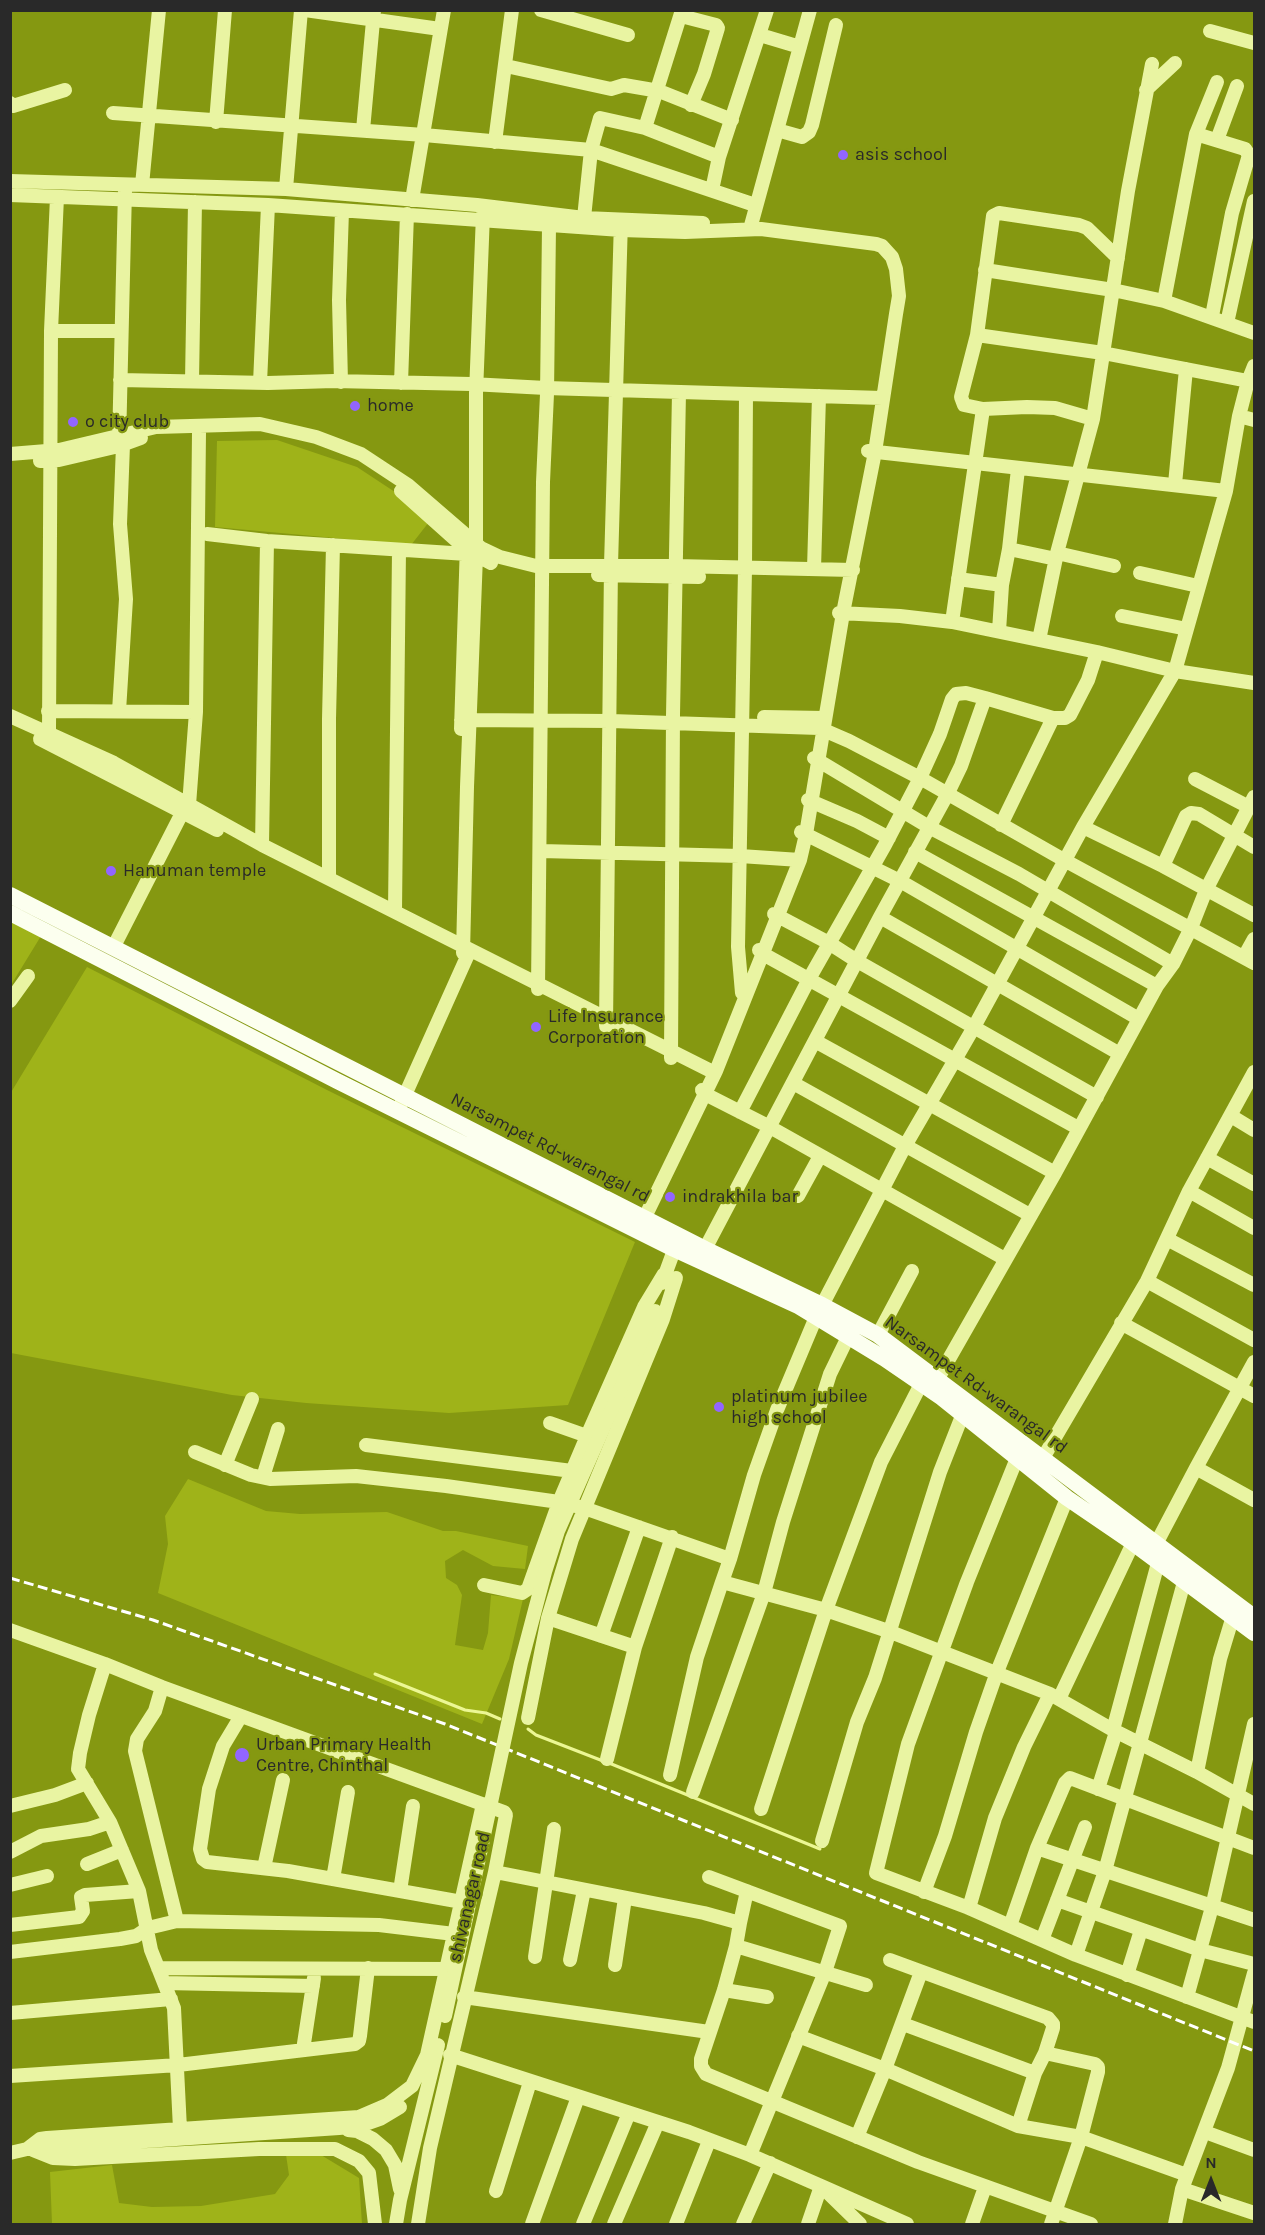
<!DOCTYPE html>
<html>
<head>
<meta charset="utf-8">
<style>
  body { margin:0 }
  #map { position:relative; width:1265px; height:2235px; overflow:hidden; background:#859811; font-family:Karla,sans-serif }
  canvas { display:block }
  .frame { position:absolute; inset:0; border:12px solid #292929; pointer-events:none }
  .north { position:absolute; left:1181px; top:2151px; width:60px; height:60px; -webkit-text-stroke:4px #859811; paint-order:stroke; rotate:0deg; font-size:16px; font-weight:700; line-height:24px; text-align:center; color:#292929 }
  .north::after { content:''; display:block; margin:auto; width:21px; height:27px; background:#292929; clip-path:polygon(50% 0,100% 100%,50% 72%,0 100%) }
</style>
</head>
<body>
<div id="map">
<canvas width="1265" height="2235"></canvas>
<div class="frame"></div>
<div class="north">N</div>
</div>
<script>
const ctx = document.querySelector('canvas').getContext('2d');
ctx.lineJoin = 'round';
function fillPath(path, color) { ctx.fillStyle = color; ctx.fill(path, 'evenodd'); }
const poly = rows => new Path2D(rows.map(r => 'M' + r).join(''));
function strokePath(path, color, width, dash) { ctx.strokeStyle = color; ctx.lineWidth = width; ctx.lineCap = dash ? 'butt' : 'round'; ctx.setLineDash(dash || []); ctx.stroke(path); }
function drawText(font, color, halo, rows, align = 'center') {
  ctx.font = font + ' Karla,sans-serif'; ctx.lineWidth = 4.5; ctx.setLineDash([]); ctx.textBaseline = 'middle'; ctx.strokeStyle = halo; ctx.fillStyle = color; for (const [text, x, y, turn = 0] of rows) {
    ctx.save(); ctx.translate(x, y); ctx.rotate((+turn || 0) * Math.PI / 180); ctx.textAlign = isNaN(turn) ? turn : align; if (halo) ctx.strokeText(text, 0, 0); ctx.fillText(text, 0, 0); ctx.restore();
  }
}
fillPath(poly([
  [277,440,357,467,398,494,429,522,411,545,215,527,217,441],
  [11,921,41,936,11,985],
  [87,967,327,1090,635,1242,568,1405,449,1413,306,1403,232,1395,11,1353,10,1094],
  [188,1479,266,1511,300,1514,387,1512,443,1531,456,1531,528,1546,525,1569,493,1566,463,1550,445,1561,446,1578,457,1585,462,1595,455,1645,483,1650,488,1633,491,1595,523,1599,509,1659,482,1724,158,1593,168,1544,165,1516],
  [285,2148,321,2155,359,2178,362,2224,52,2224,50,2172,112,2165,119,2203,152,2207,201,2206,275,2194,289,2175]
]), '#9fb319');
strokePath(poly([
  [375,1674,465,1710,486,1713,500,1719],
  [528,1729,536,1735,603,1761],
  [609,1763,820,1849]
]), '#ecf794', 3);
strokePath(poly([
  [305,10,440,29],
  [541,10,628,35],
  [681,16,716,25,718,28,704,74,691,105],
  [1210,31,1254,43],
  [760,35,800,47],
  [506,66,611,89,624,85,659,91,732,120],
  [1146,90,1175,63],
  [10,103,13,106,65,90],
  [113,113,424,135,591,150,755,205],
  [216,122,225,10],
  [645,128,682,10],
  [363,130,374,10],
  [777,130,802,137,809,132,812,125,836,25],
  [1217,140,1237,86],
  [495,142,512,10],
  [10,181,286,189,477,205,584,218,703,223],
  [142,185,159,10],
  [286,189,301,10],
  [712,190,719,157,767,10],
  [10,195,268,205,621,230,685,232,761,229,876,244,882,246,892,257,896,269,899,296,896,314,875,452,843,613,806,834,800,860,716,1071,644,1219],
  [412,200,444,10],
  [584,218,591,150,600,118,645,128,719,157],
  [750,229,810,10],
  [985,270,1113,290,1164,301,1254,333],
  [1164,301,1196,134],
  [1212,316,1232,213,1249,155,1245,149,1196,134,1217,82],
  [1227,323,1254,201],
  [51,331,121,331],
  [977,335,1103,353,1248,381],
  [120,380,268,383,334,381,471,384,546,388,882,398],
  [192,381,195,202],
  [341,382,339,300,342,211],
  [260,383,268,205],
  [401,383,407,214],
  [1239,416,1254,420],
  [1093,419,1055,408,1027,407,983,409,964,405,961,397,977,335,993,216,999,213,1079,225,1087,228,1118,258],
  [119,444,125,190],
  [868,451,1226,491],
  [10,454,59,450,156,427,260,424,316,437,361,454,408,485,481,548,500,557,536,566,676,566,853,570],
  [40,461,59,460,119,446,141,438],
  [1175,484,1186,369],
  [401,491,467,550,491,563],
  [207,534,267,541,467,554],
  [1009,549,1056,559],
  [1057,553,1114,566],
  [814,569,819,396],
  [1140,573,1198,586],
  [598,575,699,577],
  [958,579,1002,585],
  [839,613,900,616,952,622,1097,652,1175,671,1254,683],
  [1122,616,1187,629],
  [952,622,983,409],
  [999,631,1002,585,1009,549,1018,469],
  [1039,640,1057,553,1093,419,1128,191,1152,64],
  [48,711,196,712],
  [119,711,126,599,120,524,123,445],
  [10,716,114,763,262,845,715,1073],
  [764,717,825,718],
  [461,720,611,721,819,728,849,741,920,778,1064,860,1254,963],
  [461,729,467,544],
  [49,733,51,331,57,197],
  [40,739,217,830],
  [814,758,929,827,1019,874,1173,964],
  [1195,779,1249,807],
  [808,800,857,821,889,838],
  [1001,825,1053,718],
  [1083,827,1163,866,1254,915],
  [801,832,900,881,1139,1019],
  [262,845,267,541],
  [541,851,740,856,800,860],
  [915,852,1157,986],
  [1163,866,1186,816,1191,813,1199,814,1254,847],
  [329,878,329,719,333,545],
  [395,911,399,550],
  [774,914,829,943,857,961,1097,1097],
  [880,917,1120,1054],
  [113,948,182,813,189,805,196,712,199,432],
  [759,950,763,954,1078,1128],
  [463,953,467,787,476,556,476,393,483,214],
  [1244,957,1254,939],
  [538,989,543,482,547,394,549,226],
  [742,993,738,947,745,569,746,394],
  [10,1001,28,976],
  [606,1026,611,565,621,220],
  [815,1041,1055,1173],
  [671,1058,673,715,679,392],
  [793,1083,1030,1215],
  [702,1090,705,1094,768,1126,1005,1259],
  [401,1104,470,950],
  [740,1112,809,979,885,845,920,778,940,734,952,699,956,694,966,693,985,698],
  [1231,1116,1254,1130],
  [1207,1158,1254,1184],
  [1189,1191,1254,1228],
  [798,1196,820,1156],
  [1167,1239,1254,1285],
  [705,1249,880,917,947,795,961,766,985,698,1053,718,1065,718,1070,715,1088,680,1097,652],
  [1147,1281,1254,1340],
  [662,1283,677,1242],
  [1121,1323,1254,1396],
  [878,1335,912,1271],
  [937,1380,1055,1173,1157,986,1173,964,1191,928,1206,890,1254,797],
  [550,1423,587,1436],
  [366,1445,572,1471],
  [195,1452,251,1475,270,1479,356,1476,446,1486,559,1502,584,1508,730,1559,722,1582,826,1610,888,1631,1050,1694,1113,1730,1197,1772,1254,1804],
  [1017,1458,967,1582,908,1744,876,1873,969,1908,1076,1955,1254,2022],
  [1043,1458,1147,1281,1189,1191,1254,1072],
  [225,1465,252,1399],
  [1196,1468,1254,1500],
  [263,1477,278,1429],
  [1156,1544,1196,1468,1254,1362],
  [730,1559,754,1475,777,1410,816,1317,905,1146,974,1027,1083,827,1175,671,1226,491,1239,416,1248,381,1254,366],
  [484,1585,522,1593,528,1589,559,1502,587,1436,644,1307,664,1274],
  [548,1618,635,1647],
  [10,1630,105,1664,162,1687,504,1812,506,1815,495,1872,430,2148,418,2224],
  [601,1636,639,1527],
  [105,1664,89,1715,80,1753,78,1769,110,1822,139,1891,151,1950,174,2008,180,2129],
  [162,1687,155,1711,137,1739,135,1751,177,1921,379,1925,454,1934],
  [1059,1699,1133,1543],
  [241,1716,223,1746,209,1789,200,1849,203,1859,207,1862,288,1871,462,1902],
  [528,1718,548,1618,572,1539,663,1319,676,1278],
  [1113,1730,1158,1563],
  [607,1759,635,1647,672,1537],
  [1197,1772,1220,1659,1233,1616],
  [670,1775,697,1657,722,1582],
  [1098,1789,1116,1732],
  [693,1792,764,1593,783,1522,830,1374,848,1337],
  [10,1806,55,1795,87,1783],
  [761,1809,826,1610,881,1462,921,1384],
  [822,1841,857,1722,875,1678,940,1472,962,1416],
  [1037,1848,1254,1920],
  [10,1852,41,1836,89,1829,110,1822],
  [87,1864,122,1850],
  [264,1868,283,1780],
  [495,1872,704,1913,740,1923,736,1946,866,1985],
  [709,1877,840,1926,825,1972,750,2155],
  [333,1879,348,1792],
  [10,1885,47,1876],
  [400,1891,413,1806],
  [924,1892,945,1836,976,1732,997,1672,1067,1498],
  [1057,1900,1200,1950,1254,1964],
  [969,1908,995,1818,1024,1747,1050,1694],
  [740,1923,747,1891],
  [10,1925,79,1917,83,1911,81,1897,85,1895,139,1891],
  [1010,1926,1037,1848,1065,1783,1070,1778,1254,1848],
  [1042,1940,1085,1827],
  [736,1946,724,1990,701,2059,701,2066,706,2074,918,2162,1091,2224],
  [10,1952,120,1939,136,1936,148,1928,177,1921],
  [1076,1955,1105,1871,1184,1582],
  [535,1957,554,1829],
  [570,1960,584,1890],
  [890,1960,1048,2018,1053,2024,1053,2028,1045,2053,1095,2064,1098,2067,1098,2072,1081,2137,1051,2224],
  [615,1965,625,1898],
  [158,1968,448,1969],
  [1127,1975,1141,1930],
  [164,1983,313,1986],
  [724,1990,767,1997],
  [464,1997,709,2032],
  [1187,1997,1212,1907,1254,1724],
  [10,2013,171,1999],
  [903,2024,1035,2073],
  [798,2036,885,2069,921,1972],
  [303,2050,314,1978],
  [450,2055,689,2132,750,2155,821,2186,860,2224],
  [10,2076,178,2065,355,2044,359,2041,360,2036,368,1968],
  [1018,2126,1081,2137,1187,2175],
  [348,2130,357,2131,373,2139,386,2150,395,2165,400,2189],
  [1205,2132,1254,2150],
  [857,2137,885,2069,1018,2126,1035,2073,1045,2053],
  [27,2149,40,2139,47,2138,359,2117,387,2105,412,2086,427,2055,483,1804],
  [33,2150,53,2158,75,2159,259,2149,335,2149,359,2161,369,2173,375,2224],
  [10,2153,27,2149,339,2128,360,2126,380,2119,400,2107],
  [1182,2189,1254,2213],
  [496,2191,530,2082],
  [396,2224,400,2200,438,2045],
  [532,2224,578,2097],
  [583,2224,629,2113],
  [614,2224,658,2122],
  [676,2224,709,2141],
  [743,2224,770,2163],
  [808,2224,821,2186,907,2224],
  [972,2224,985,2187],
  [1175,2224,1182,2189,1228,2068,1254,1973]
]), '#e9f4a2', 14);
strokePath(poly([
  [10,895,705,1249,822,1305,878,1335,1254,1617],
  [10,913,337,1081,674,1249,798,1306,885,1359,942,1398,1067,1498,1133,1543,1254,1633]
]), '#fcffef', 16);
strokePath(poly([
  [10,1578,153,1620,445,1724,1254,2051]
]), '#fff', 3, [10, 4.5]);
strokePath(poly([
  [445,2016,521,1663,545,1572,558,1531,655,1311]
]), '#e9f4a2', 14);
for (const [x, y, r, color] of [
  [843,155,6,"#9265ff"],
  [355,406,6,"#9265ff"],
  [73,422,6,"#9265ff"],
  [111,871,6,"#9265ff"],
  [536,1027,6,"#9265ff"],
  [670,1197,6,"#9265ff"],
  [719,1407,6,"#9265ff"],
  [242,1755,8,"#9265ff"]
]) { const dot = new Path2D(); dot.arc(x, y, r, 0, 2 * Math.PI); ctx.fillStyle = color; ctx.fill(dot); strokePath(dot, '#859811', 2); }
drawText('18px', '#292929', '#859811', [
  ["asis school",855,155],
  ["home",367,406],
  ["o city club",85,422],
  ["Hanuman temple",123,871],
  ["Life Insurance",548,1017],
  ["Corporation",548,1038],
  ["indrakhila bar",682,1197],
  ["platinum jubilee",731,1397],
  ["high school",731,1418],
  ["Urban Primary Health",256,1745],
  ["Centre, Chinthal",256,1766]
], 'left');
drawText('18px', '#292929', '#859811', [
  ["Narsampet Rd-warangal rd",550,1148,27],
  ["Narsampet Rd-warangal rd",976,1385,36],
  ["shivanagar road",470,1897,-77]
]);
</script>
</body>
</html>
